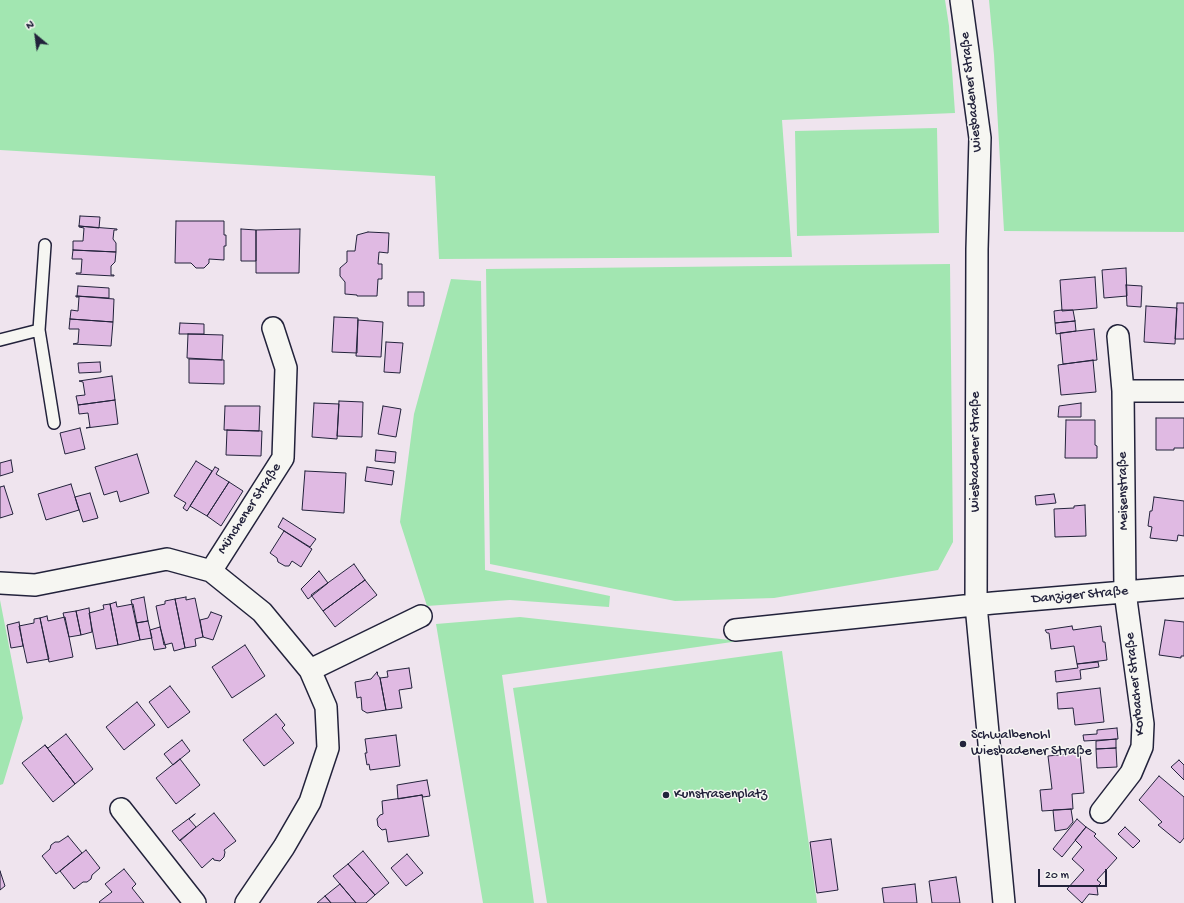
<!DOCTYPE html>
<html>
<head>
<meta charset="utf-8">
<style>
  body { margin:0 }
  #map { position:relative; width:1184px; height:903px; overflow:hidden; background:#efe4ee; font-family:"Gochi Hand",sans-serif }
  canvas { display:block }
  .north { position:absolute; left:16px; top:16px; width:40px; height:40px; -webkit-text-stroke:3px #f6f6f2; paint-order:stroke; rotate:331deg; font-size:11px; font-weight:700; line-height:16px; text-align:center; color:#22223b }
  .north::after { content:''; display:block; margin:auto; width:14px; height:18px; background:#22223b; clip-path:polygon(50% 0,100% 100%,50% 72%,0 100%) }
  .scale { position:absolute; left:1038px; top:869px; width:69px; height:18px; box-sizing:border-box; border:2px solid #22223b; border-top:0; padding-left:5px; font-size:12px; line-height:14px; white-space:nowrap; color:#22223b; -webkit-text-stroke:3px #f6f6f2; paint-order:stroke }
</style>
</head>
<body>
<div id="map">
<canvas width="1184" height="903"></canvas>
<div class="north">N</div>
<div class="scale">20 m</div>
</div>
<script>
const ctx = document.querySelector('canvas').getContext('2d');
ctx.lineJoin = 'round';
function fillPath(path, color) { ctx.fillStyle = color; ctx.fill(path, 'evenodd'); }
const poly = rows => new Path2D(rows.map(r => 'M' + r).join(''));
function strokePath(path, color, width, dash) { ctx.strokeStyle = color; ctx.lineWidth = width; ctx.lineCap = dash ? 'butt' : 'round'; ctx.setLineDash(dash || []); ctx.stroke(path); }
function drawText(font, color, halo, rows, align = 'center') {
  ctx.font = font + ' "Gochi Hand",sans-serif'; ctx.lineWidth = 3; ctx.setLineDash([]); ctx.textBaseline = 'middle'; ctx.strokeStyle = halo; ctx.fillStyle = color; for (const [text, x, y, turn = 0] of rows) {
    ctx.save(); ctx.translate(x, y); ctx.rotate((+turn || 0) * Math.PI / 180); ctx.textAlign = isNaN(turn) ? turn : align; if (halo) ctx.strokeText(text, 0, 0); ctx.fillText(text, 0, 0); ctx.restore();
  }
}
fillPath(poly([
  [0,0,945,0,949,26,955,113,782,120,792,257,439,259,435,176,0,150],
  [989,0,1184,0,1184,232,1004,231,994,55],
  [937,128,939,233,797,236,795,131],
  [950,264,953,542,938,570,774,598,675,601,490,564,486,269],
  [451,279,481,281,485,570,610,596,609,607,510,600,427,606,400,522,414,414],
  [0,600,23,718,3,784,0,785],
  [520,617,739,641,502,675,534,903,483,903,436,624],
  [782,651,817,903,547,903,513,688]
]), '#a2e6b1');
const building = poly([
  [80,216,100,217,99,228,79,226,80,216],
  [176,221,224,221,224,235,226,235,226,246,224,246,224,260,209,259,209,263,204,268,196,268,191,263,175,263,176,221],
  [79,226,117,229,117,230,114,230,113,239,116,243,116,252,73,250,73,241,83,241,84,228,79,227,79,226],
  [241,229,256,230,256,261,241,261,241,229],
  [300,229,299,273,256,273,256,230,300,229],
  [368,232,389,233,388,253,379,252,378,264,382,264,382,279,378,279,377,296,357,296,357,295,345,294,345,282,340,276,340,268,347,262,347,251,355,251,357,235,368,232],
  [73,250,116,252,115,262,111,266,111,275,114,275,114,276,76,274,76,273,81,273,82,259,72,259,73,250],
  [1126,268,1127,296,1104,298,1102,270,1126,268],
  [1095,277,1097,308,1062,311,1060,280,1095,277],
  [1126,285,1142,286,1141,307,1127,306,1126,285],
  [78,286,109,288,109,298,77,296,78,286],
  [408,292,424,292,424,306,408,306,408,292],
  [76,296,114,299,113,322,70,319,71,310,78,311,79,297,76,297,76,296],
  [1177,303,1184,303,1184,339,1175,339,1177,303],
  [1146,306,1177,308,1175,344,1144,342,1146,306],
  [1062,310,1073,310,1075,321,1055,323,1054,311,1062,310],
  [334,317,358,318,357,353,332,352,334,317],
  [70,319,113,322,111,346,73,344,78,343,79,329,69,329,70,319],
  [358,320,383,322,381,357,356,356,358,320],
  [1075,321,1076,331,1056,334,1055,323,1075,321],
  [180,323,204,324,204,334,179,334,180,323],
  [1094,329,1097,360,1063,364,1060,333,1094,329],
  [188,334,223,335,222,360,187,358,188,334],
  [386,342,403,343,400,373,384,372,386,342],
  [189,359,224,360,224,384,189,383,189,359],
  [1093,360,1096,392,1061,395,1058,365,1093,360],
  [100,362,101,372,79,373,78,363,100,362],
  [112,376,115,400,78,405,76,396,85,395,83,382,79,381,112,376],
  [115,400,118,424,86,428,90,427,88,413,79,414,78,405,115,400],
  [339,401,363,402,362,437,337,436,339,401],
  [314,403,339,404,337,439,312,437,314,403],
  [1081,403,1081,417,1058,417,1059,406,1081,403],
  [225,406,260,406,259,431,224,430,225,406],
  [383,406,401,409,396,437,378,434,383,406],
  [1156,418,1184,418,1184,448,1174,448,1174,450,1156,450,1156,418],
  [1066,420,1095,420,1095,445,1097,446,1097,458,1065,458,1066,420],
  [80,428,85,449,65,454,60,433,80,428],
  [227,430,262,431,261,456,226,455,227,430],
  [376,450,396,452,395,463,375,461,376,450],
  [137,454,149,493,120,502,117,491,104,495,95,467,137,454],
  [11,460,13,472,0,476,0,463,11,460],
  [196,461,212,471,187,511,183,508,186,503,174,496,196,461],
  [215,467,219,469,216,474,229,482,207,516,190,506,215,467],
  [367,467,394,471,392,485,365,481,367,467],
  [305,471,346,473,344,513,302,510,305,471],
  [229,482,243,491,221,526,207,516,229,482],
  [71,484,79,510,46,520,38,494,71,484],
  [4,486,13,514,0,518,0,487,4,486],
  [90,493,98,518,83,522,75,497,90,493],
  [1054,494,1056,503,1036,505,1035,496,1054,494],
  [1154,497,1184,501,1184,536,1178,535,1177,541,1150,538,1152,527,1148,526,1150,511,1152,511,1154,497],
  [1085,505,1086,536,1055,537,1054,509,1074,508,1074,506,1085,505],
  [283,518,316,539,310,547,278,527,283,518],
  [284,531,312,549,301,567,292,561,289,566,285,566,278,562,277,558,270,553,284,531],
  [354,564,365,580,323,611,311,595,354,564],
  [319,571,328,583,308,599,301,589,319,571],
  [365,580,377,595,335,627,323,611,365,580],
  [144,597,148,621,136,623,131,600,144,597],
  [186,597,186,600,195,598,203,637,195,639,196,646,185,648,175,599,186,597],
  [175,599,185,648,174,651,172,643,164,645,156,606,165,604,165,601,175,599],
  [116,602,117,607,133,604,140,640,118,645,110,604,116,602],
  [110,604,118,645,96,649,89,613,104,609,103,605,110,604],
  [89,608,92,632,81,635,76,611,89,608],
  [76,611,81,635,69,637,63,613,76,611],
  [211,612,222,616,213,640,203,637,200,620,208,618,211,612],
  [47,616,48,621,65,617,73,657,49,662,40,618,47,616],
  [40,618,49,659,27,663,19,626,34,623,34,619,40,618],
  [1165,620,1184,622,1184,656,1181,656,1181,658,1159,655,1165,620],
  [148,621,152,638,140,640,136,623,148,621],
  [19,622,23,646,11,648,7,625,19,622],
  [1072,626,1073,630,1101,626,1103,642,1105,642,1107,660,1077,664,1074,646,1051,649,1049,633,1047,633,1045,630,1072,626],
  [160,627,166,648,154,650,150,630,160,627],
  [245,645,265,676,232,698,212,667,245,645],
  [1098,662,1099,667,1080,670,1081,679,1056,682,1055,671,1078,668,1077,664,1098,662],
  [409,668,412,688,399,690,402,708,386,710,380,678,388,677,387,671,409,668],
  [377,672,378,673,377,674,380,678,386,710,367,713,362,710,361,697,357,698,355,682,371,679,377,672],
  [170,686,190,712,168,728,149,702,170,686],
  [1100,688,1104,722,1075,725,1073,708,1058,709,1057,693,1100,688],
  [137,702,155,725,124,750,106,727,137,702],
  [276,714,285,725,282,728,294,743,264,766,243,740,276,714],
  [1117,728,1118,739,1084,741,1083,735,1097,734,1097,730,1117,728],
  [66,734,93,769,75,784,45,745,48,748,66,734],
  [396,735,400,766,370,770,369,764,367,765,365,753,367,753,365,739,396,735],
  [1116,739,1116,748,1096,749,1096,741,1116,739],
  [182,740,190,751,173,765,164,754,182,740],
  [45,745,75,784,53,802,22,763,45,745],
  [1116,748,1117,767,1097,768,1096,749,1116,748],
  [1080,753,1084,793,1072,794,1073,809,1042,811,1040,790,1052,789,1048,756,1080,753],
  [180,759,200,785,176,804,156,778,180,759],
  [1179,760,1184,765,1184,780,1171,767,1179,760],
  [1159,776,1184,797,1184,838,1180,843,1158,825,1162,822,1139,800,1159,776],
  [427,780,430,796,423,797,422,795,398,799,397,785,427,780],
  [422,795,429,836,388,842,386,829,382,830,378,826,377,819,380,815,383,814,382,801,422,795],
  [1071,809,1073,822,1067,829,1055,831,1053,810,1071,809],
  [214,813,236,841,224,850,225,852,224,857,220,861,214,860,213,858,202,868,180,840,214,813],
  [195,814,189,819,196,827,180,841,172,831,195,814],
  [1077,819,1086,827,1062,857,1053,849,1077,819],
  [1086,827,1095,833,1096,834,1094,836,1117,858,1097,880,1101,883,1097,887,1098,895,1089,894,1082,903,1067,889,1084,870,1072,859,1082,847,1075,840,1086,827],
  [1125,827,1140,841,1133,848,1118,834,1125,827],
  [68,836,82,853,56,874,42,856,50,849,51,845,55,842,59,842,68,836],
  [831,839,838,890,817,893,810,842,831,839],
  [86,850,100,868,92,875,91,879,87,882,83,882,74,889,60,871,86,850],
  [363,851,389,883,375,895,348,864,363,851],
  [407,854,423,873,406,886,391,868,407,854],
  [348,864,375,895,366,903,356,903,333,876,348,864],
  [124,869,136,884,132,888,144,903,100,903,99,902,112,892,105,884,124,869],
  [0,871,5,886,0,890,0,871],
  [956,877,960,903,932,903,929,881,956,877],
  [340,884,356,903,331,903,325,896,340,884],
  [915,884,917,903,884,903,882,888,915,884],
  [325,896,331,903,317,903,325,896]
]);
fillPath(building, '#e0bae3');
strokePath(building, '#22223b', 1);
const lane = poly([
  [45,245,39,330,54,423],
  [0,340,39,330]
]);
const street = poly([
  [961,0,980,138,977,249,976,605,1004,903],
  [1123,391,1184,391],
  [211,571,283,458,286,368,273,328],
  [0,583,35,585,167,559,211,571,262,612,310,670,326,707,328,748,310,802,284,847,246,903],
  [735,630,993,603,1184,587],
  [310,670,421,616],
  [121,809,195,903],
  [1101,812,1131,773,1142,747,1143,724,1125,592,1123,391,1118,336]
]);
strokePath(lane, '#22223b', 14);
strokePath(street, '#22223b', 24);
strokePath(lane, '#f6f6f2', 11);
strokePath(street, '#f6f6f2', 21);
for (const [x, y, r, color] of [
  [963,744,4,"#22223b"],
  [666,795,4,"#22223b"]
]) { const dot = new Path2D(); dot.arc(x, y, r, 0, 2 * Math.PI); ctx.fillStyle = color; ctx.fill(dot); strokePath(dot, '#f6f6f2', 1.5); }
drawText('14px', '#22223b', '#f6f6f2', [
  ["Wiesbadener Straße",972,92,-96],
  ["Wiesbadener Straße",976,452,-90],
  ["Meisenstraße",1124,491,-91],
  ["Münchener Straße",250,509,-57],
  ["Danziger Straße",1080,596,-5],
  ["Korbacher Straße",1136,684,-96]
]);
drawText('14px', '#22223b', '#f6f6f2', [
  ["Schwalbenohl",971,736],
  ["Wiesbadener Straße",971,752],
  ["Kunstrasenplatz",674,795]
], 'left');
</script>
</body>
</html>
